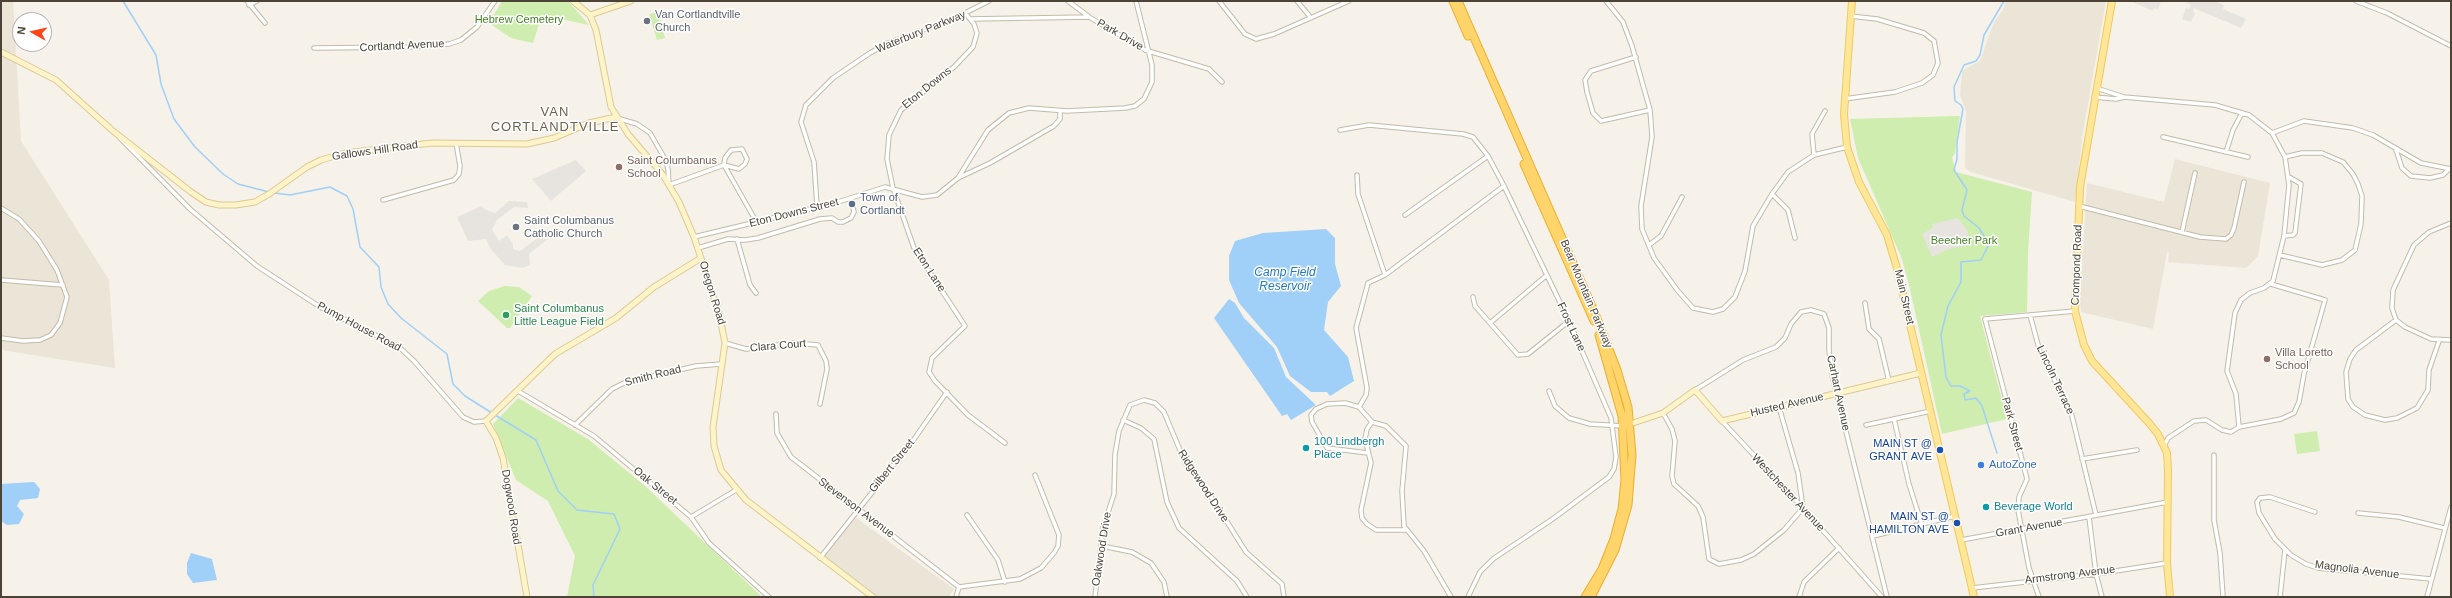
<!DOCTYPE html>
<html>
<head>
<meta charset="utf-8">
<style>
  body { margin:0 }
  #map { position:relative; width:2452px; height:598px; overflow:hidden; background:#f6f2e9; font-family:Helvetica,sans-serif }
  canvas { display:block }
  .frame { position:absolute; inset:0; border:2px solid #4a4336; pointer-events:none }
  .north { position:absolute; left:12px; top:12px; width:40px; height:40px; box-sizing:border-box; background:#fff; border:1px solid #b7b4af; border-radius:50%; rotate:278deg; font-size:11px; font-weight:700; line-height:16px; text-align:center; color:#4a4336 }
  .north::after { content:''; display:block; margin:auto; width:14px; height:18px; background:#ff4416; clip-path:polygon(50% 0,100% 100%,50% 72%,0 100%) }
</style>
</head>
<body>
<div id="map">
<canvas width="2452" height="598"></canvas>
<div class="frame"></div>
<div class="north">N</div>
</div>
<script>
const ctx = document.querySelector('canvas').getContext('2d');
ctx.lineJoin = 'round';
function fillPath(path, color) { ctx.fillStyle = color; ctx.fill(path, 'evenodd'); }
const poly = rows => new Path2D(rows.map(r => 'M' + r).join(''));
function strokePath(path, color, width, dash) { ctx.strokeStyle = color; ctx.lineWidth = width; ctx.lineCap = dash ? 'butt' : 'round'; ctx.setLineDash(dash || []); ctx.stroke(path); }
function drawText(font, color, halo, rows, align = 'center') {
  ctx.font = font + ' Helvetica,sans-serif'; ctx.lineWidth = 3; ctx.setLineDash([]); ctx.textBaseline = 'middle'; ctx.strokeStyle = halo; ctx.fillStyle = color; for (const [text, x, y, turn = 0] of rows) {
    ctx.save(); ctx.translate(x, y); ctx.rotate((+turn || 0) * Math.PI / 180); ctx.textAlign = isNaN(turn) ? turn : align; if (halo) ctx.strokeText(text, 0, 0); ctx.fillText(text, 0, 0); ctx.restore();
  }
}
fillPath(poly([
  [1,1,13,1,21,141,109,280,115,368,1,350],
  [2006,1,2106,1,2083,132,2075,202,1971,172,1965,168,1966,111,1960,95,1962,71,1980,61,1994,22,2003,10],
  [2175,159,2270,183,2258,256,2246,268,2168,262,2169,252,2167,252,2153,329,2081,312,2080,300,2087,183,2164,202],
  [855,517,954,589,949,597,878,597,824,557]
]), '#eae5d6');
fillPath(poly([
  [502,1,568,1,589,25,542,15,533,43,511,38,489,23],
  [658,12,665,38,657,40,649,14],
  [1960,116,1955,153,1952,158,1956,172,2032,192,2028,252,2027,312,1980,316,2007,419,1942,434,1910,289,1902,259,1858,158,1850,119],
  [505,286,519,287,532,296,510,328,507,328,478,301,489,291],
  [518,398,588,439,645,486,762,597,567,597,575,556,548,501,516,480,493,424],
  [2317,431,2320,451,2297,454,2294,434]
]), '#ceedae');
fillPath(poly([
  [2130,1,2161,1,2158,10,2154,8,2153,11],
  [2184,1,2215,1,2224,5,2223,9,2246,19,2241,28,2194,8,2193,12,2195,13,2191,22,2182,19,2186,8,2189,9,2191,5],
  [576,160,586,171,551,201,532,179],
  [509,201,527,202,528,208,514,207,497,220,492,230,499,241,507,235,513,244,513,249,520,251,542,235,545,229,552,231,549,238,529,254,530,265,522,268,505,265,490,248,486,239,468,241,457,217,482,206,484,209,495,213],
  [1958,218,1967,230,1971,244,1946,250,1932,257,1922,234,1933,228,1932,224]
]), '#e7e4e0');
fillPath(poly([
  [1326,229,1335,238,1335,264,1341,286,1328,302,1324,330,1348,357,1354,381,1330,396,1327,392,1311,392,1290,376,1277,347,1239,303,1229,280,1229,256,1235,241,1263,233],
  [1229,299,1235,303,1244,318,1274,348,1286,377,1316,405,1291,420,1287,414,1282,416,1214,318],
  [34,482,40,489,38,498,20,500,17,506,24,514,19,524,7,525,1,521,1,484],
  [191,553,212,559,217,580,193,583,187,574,187,563]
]), '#a0cff7');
strokePath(poly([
  [123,1,156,55,161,84,174,119,195,147,223,174,238,184,269,192],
  [275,193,290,195,330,187,347,196,353,209,360,247,379,267,381,287,388,304,401,318,447,354,453,384,465,396,492,413],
  [495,415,536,440,558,491,577,510,614,514,620,529,593,585,594,597],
  [1997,453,1982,406,1976,398,1965,400,1964,394,1970,391,1960,386,1951,386,1946,377,1941,335,1948,306,1961,282,1961,262,1981,260,1989,244,1979,228,1964,216,1962,210,1967,190,1954,170,1957,159,1957,142,1963,109,1961,105,1955,101,1954,87,1964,65,1976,61,1980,55,1984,35,2004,1]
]), '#a0cff7', 1.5);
const street = poly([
  [247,1,265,23],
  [1068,1,1088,16],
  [1219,1,1245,34,1256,39,1274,34,1349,1],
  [1297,1,1311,18],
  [1606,1,1623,22,1632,46,1650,110,1652,137,1641,206,1642,229,1654,258,1678,291,1693,308,1713,312,1723,309,1735,297,1745,271,1753,226,1772,194,1788,172,1814,155,1847,147],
  [2356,1,2387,13,2451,46],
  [249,5,257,1],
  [966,14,974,24,977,33,973,47,954,67,901,110,889,135,887,159,893,188,914,248,965,326,932,358,929,372,935,381,968,415,1005,443],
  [970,19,1089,17,1145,50,1209,69,1222,82],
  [314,48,412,47,449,44,461,40,477,27,495,1],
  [1636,57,1591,71,1585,80,1587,92,1593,113,1601,121,1650,110],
  [2096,88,2124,97,2215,105,2249,115,2272,133,2285,157,2289,185,2284,236,2273,281,2264,288,2250,293,2241,300,2235,313,2227,371,2236,394,2239,427],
  [2094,97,2116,99,2124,97],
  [1844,99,1895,92,1922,83,1933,75,1938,63,1934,41,1924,33,1877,19,1850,16],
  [617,118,637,124,650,133,665,159,668,169,669,185,724,165,739,169,745,164,747,159,742,149,731,150,725,158,724,165,757,223],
  [1340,130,1369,125,1463,134,1473,137,1488,156,1504,186,1569,321,1611,418,1616,457,1614,469,1609,477,1554,518,1493,559,1480,572,1468,597],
  [2272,133,2304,121,2353,128,2373,135,2421,163,2451,169],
  [2163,137,2248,157],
  [120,138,190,209,257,266,320,307,399,347,414,361,463,417,474,422,486,421],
  [2396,150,2402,168,2411,176,2430,178,2443,175,2449,169],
  [2226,152,2233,130,2242,113],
  [1814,155,1812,134,1825,111],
  [1357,175,1358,194,1385,275],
  [958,178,988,130,1009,113,1029,108,1067,111,1125,108,1135,106,1144,99,1152,82,1152,65,1136,1],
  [1772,194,1788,210,1795,238],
  [383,200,454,180,459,174,460,166,456,143],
  [817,206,814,162,801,122,806,105,833,78,870,53,888,43,953,19,989,1],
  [2079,206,2200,237,2226,239,2231,235,2234,228,2244,182],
  [1,208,19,219,39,241,57,270,67,297,60,323,51,335,40,340,23,341,1,338],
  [1405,215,1488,156],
  [2451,223,2429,232,2414,245,2393,290,2392,308,2396,320,2405,327,2431,339,2451,340],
  [2182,232,2195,173],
  [2284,236,2293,235,2295,233,2301,184,2289,177],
  [694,237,835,203,885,187,922,197,937,195,958,178,990,163,1054,126,1060,119,1060,111],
  [737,239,750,285,756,293],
  [1649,245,1661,236,1682,197],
  [698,248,728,239,745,240,758,238,820,219,832,218,838,222,843,222,851,218,854,212,851,198],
  [2280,255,2322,265,2342,260,2355,250,2361,224,2362,196,2358,184,2353,174,2343,162,2322,153,2302,153,2285,157],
  [1,280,63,285],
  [1473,297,1475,306,1518,355,1528,354,1569,321],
  [1865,303,1869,329,1879,339,1889,381],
  [2030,315,2040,352,2071,412,2096,515],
  [2396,320,2356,350,2350,359,2346,372,2348,399,2353,407,2365,415,2385,420,2397,418,2417,408,2428,390,2429,370,2439,341],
  [1490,323,1547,275],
  [725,343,746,349,795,343,818,345,826,361,827,369,820,404],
  [1695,390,1743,360,1776,347,1785,338,1791,324,1801,312,1811,310,1824,314,1829,328,1829,350,1832,375,1887,597],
  [518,391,594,436,691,517,736,490],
  [1549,391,1555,406,1569,418,1590,424,1623,426],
  [1359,407,1366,395,1367,388,1356,328,1368,283,1385,275,1504,186],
  [1663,413,1672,429,1675,441,1672,476,1674,484,1698,506,1703,517,1709,559,1719,564,1741,560,1754,554,1784,530,1803,508,1798,473,1779,407],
  [776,414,777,433,791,457,959,587],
  [1894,419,1909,484,1922,525],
  [1123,420,1141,428,1154,439,1167,502,1179,528,1237,581,1247,597],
  [1722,421,1803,508,1882,597],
  [575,425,612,389,624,383,696,366,722,364],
  [1866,425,1931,411],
  [2164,446,2168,438,2194,421,2206,420,2222,430,2231,432,2239,427,2281,419,2294,413,2299,402,2304,374,2325,300,2271,284],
  [1368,453,1327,448,1312,422,1311,415,1316,409,1327,404,1345,403,1359,407,1372,422],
  [2214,455,2214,520,2220,553,2223,597],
  [2082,459,2137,450],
  [2315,512,2270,497,2260,498,2257,502,2259,513,2275,539,2291,555,2306,564,2318,568,2431,579],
  [2358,513,2399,517,2444,528],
  [967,515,998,560,1005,582],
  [691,517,709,543,769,597],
  [2089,517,2096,574,2102,597],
  [1407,530,1376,530,1367,524,1362,518,1361,510,1371,463,1365,439,1367,429,1372,422,1386,426,1406,446,1402,491,1404,526,1424,551,1451,597],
  [1873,536,1955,516],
  [1961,540,2168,502],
  [1102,546,1132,552,1151,563,1164,582,1167,597],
  [820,558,912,442,947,392],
  [959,587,1020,579,1041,568,1054,553,1058,546,1059,535,1035,475],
  [1972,588,2096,574,2167,563],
  [956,597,959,587],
  [1095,597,1103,528,1114,494,1115,454,1119,431,1130,405,1144,400,1155,403,1164,412,1185,462,1212,498,1246,552,1282,584,1284,597],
  [1799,597,1804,582,1839,548],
  [2039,597,2029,568,2018,510,2019,497,2027,479,1985,319,2075,311],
  [2280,597,2285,550],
  [2427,597,2451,507]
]);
const secondary = poly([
  [573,1,590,15,596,30,611,107,628,134,663,175,679,202,694,237,719,313,725,343,713,427,714,446,721,470,746,500,873,597],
  [590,15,631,1],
  [1,52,56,80,113,131,191,192,206,202,219,205,236,205,255,202,269,194,307,167,321,160,345,153,432,143,527,144,554,138,589,123,616,117],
  [1627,425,1663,413,1695,390,1722,421,1921,373],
  [527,597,503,458,496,438,486,421,555,354,616,318,654,287,701,258]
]);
const primary = poly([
  [1852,1,1844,114,1847,147,1859,182,1887,235,1896,265,1974,597],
  [2112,1,2080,187,2075,311,2084,345,2092,361,2149,423,2158,434,2167,453,2168,470,2167,563,2170,597]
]);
const highway = poly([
  [1453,1,1468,36],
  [1458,1,1594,311,1617,370,1628,407,1632,455,1628,505,1615,550,1591,597],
  [1524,164,1594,321],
  [1585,597,1602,569,1614,539,1622,509,1625,480,1622,416,1599,335]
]);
strokePath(street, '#c2bbaa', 5.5);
strokePath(secondary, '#daca94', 7);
strokePath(primary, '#efca5e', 8);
strokePath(highway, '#ebae2d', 9);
strokePath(street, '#fff', 3.5);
strokePath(secondary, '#fff4c9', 5);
strokePath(primary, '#ffe698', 6);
strokePath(highway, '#ffd46a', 7);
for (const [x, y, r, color] of [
  [647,21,4,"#6b7280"],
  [619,167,4,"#8d6e63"],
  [852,204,4,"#5c6f8a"],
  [516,227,4,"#6b7280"],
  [506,315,4,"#2e9e5b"],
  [2267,359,4,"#8d6e63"],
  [1306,448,4,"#0f9aa8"],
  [1940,450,4,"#1a4fb4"],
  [1981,465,4,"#3f7fe0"],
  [1986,507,4,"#0f9aa8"],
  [1957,523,4,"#1a4fb4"]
]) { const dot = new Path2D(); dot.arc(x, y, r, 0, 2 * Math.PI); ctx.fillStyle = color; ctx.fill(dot); strokePath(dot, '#fff', 1.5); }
drawText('11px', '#5b616d', '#fff', [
  ["Van Cortlandtville",655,15],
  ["Church",655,28],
  ["Saint Columbanus",524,221],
  ["Catholic Church",524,234]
], 'left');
drawText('11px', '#438223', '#fff', [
  ["Hebrew Cemetery",519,20],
  ["Beecher Park",1964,241]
]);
drawText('11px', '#4a4336', '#fff', [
  ["Waterbury Parkway",921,32,-22],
  ["Park Drive",1120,35,30],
  ["Cortlandt Avenue",402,46,-3],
  ["Eton Downs",927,88,-39],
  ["Gallows Hill Road",375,151,-8],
  ["Eton Downs Street",794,213,-14],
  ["Crompond Road",2077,265,-88],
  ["Eton Lane",929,270,57],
  ["Oregon Road",712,293,73],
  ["Bear Mountain Parkway",1586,294,67],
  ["Main Street",1904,297,77],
  ["Pump House Road",359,327,28],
  ["Frost Lane",1571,327,65],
  ["Clara Court",778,346,-5],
  ["Smith Road",653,376,-14],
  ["Lincoln Terrace",2055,380,65],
  ["Carhart Avenue",1838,393,78],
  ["Husted Avenue",1787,405,-13],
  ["Park Street",2012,424,75],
  ["Gilbert Street",892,466,-51],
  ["Oak Street",655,486,39],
  ["Ridgewood Drive",1203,486,57],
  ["Westchester Avenue",1788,493,47],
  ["Dogwood Road",511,507,81],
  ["Stevenson Avenue",856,508,37],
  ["Grant Avenue",2029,528,-10],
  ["Oakwood Drive",1102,549,-81],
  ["Magnolia Avenue",2357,570,7],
  ["Armstrong Avenue",2070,575,-7]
]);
drawText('11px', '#785e54', '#fff', [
  ["Saint Columbanus",627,161],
  ["School",627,174],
  ["Villa Loretto",2275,353],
  ["School",2275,366]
], 'left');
drawText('11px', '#4e5e75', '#fff', [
  ["Town of",860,198],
  ["Cortlandt",860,211]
], 'left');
drawText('11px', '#27864d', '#fff', [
  ["Saint Columbanus",514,309],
  ["Little League Field",514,322]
], 'left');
drawText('11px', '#0d838f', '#fff', [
  ["100 Lindbergh",1314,442],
  ["Place",1314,455],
  ["Beverage World",1994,507]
], 'left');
drawText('11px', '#164399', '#fff', [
  ["MAIN ST @",1932,444],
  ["GRANT AVE",1932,457],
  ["MAIN ST @",1949,517],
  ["HAMILTON AVE",1949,530]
], 'right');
drawText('11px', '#366cbe', '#fff', [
  ["AutoZone",1989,465]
], 'left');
drawText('italic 12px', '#2478c1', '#fff', [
  ["Camp Field",1285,273],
  ["Reservoir",1285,287]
]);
ctx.letterSpacing = '1px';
drawText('13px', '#6e624c', '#fff', [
  ["VAN",555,112],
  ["CORTLANDTVILLE",555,127]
]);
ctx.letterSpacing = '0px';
</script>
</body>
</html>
